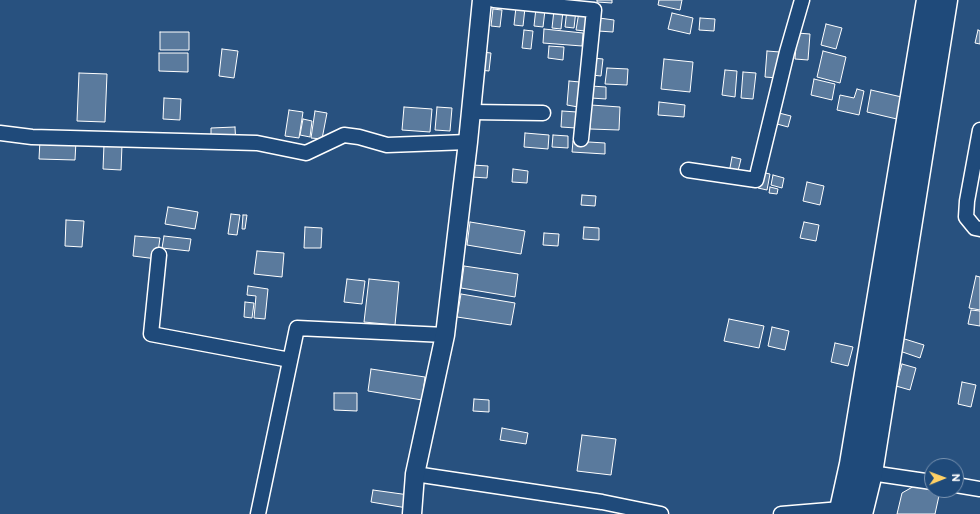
<!DOCTYPE html>
<html>
<head>
<meta charset="utf-8">
<style>
  body { margin:0 }
  #map { position:relative; width:980px; height:514px; overflow:hidden; background:#28517f; font-family:"Balsamiq Sans",sans-serif }
  canvas { display:block }
  .north { position:absolute; left:924px; top:458px; width:40px; height:40px; box-sizing:border-box; background:#1f4a7a; border:1px solid #7992af; border-radius:50%; rotate:89deg; font-size:11px; font-weight:700; line-height:16px; text-align:center; color:#fff }
  .north::after { content:''; display:block; margin:auto; width:14px; height:18px; background:#ffd166; clip-path:polygon(50% 0,100% 100%,50% 72%,0 100%) }
</style>
</head>
<body>
<div id="map">
<canvas width="980" height="514"></canvas>
<div class="north">N</div>
</div>
<script>
const ctx = document.querySelector('canvas').getContext('2d');
ctx.lineJoin = 'round';
function fillPath(path, color) { ctx.fillStyle = color; ctx.fill(path, 'evenodd'); }
const poly = rows => new Path2D(rows.map(r => 'M' + r).join(''));
function strokePath(path, color, width, dash) { ctx.strokeStyle = color; ctx.lineWidth = width; ctx.lineCap = dash ? 'butt' : 'round'; ctx.setLineDash(dash || []); ctx.stroke(path); }
const building = poly([
  [597,0,612,0,612,3,597,2,597,0],
  [659,0,682,0,680,10,658,5,659,0],
  [516,7,525,8,523,26,514,25,516,7],
  [536,8,545,10,543,27,534,26,536,8],
  [493,9,502,10,500,27,491,26,493,9],
  [567,9,576,10,574,28,565,27,567,9],
  [554,10,563,11,561,29,552,28,554,10],
  [579,12,588,13,585,31,576,30,579,12],
  [672,13,693,18,690,34,668,29,672,13],
  [599,18,614,20,613,32,598,31,599,18],
  [700,18,715,19,714,31,699,30,700,18],
  [826,24,842,28,836,49,821,45,826,24],
  [544,29,583,33,582,46,543,43,544,29],
  [524,30,533,31,531,49,522,48,524,30],
  [978,30,980,31,980,44,975,43,978,30],
  [160,32,189,32,189,50,160,50,160,32],
  [797,33,810,34,808,60,795,59,797,33],
  [549,46,564,47,563,60,548,58,549,46],
  [222,49,238,51,234,78,219,76,222,49],
  [767,51,780,52,778,78,765,77,767,51],
  [823,51,846,57,840,83,817,77,823,51],
  [482,52,491,53,489,71,480,70,482,52],
  [159,53,188,53,188,72,159,71,159,53],
  [594,58,603,59,601,76,592,75,594,58],
  [664,59,693,62,690,92,661,89,664,59],
  [607,68,628,69,627,85,605,84,607,68],
  [725,70,737,71,735,97,722,95,725,70],
  [743,72,756,73,753,99,741,98,743,72],
  [79,73,107,74,105,122,77,121,79,73],
  [814,79,835,84,832,100,811,95,814,79],
  [569,81,580,82,578,107,567,105,569,81],
  [591,86,606,87,606,99,591,98,591,86],
  [857,89,864,91,859,115,837,110,840,95,854,98,857,89],
  [871,90,906,98,901,120,867,112,871,90],
  [164,98,181,99,180,120,163,119,164,98],
  [659,102,685,105,684,117,658,115,659,102],
  [591,105,620,107,619,130,590,129,591,105],
  [404,107,432,109,430,132,402,130,404,107],
  [437,107,452,108,450,131,435,130,437,107],
  [289,110,303,112,299,138,285,136,289,110],
  [315,111,327,113,322,139,311,138,315,111],
  [562,111,577,112,576,128,561,127,562,111],
  [779,113,791,116,788,127,777,124,779,113],
  [303,119,312,121,310,137,300,135,303,119],
  [235,127,236,146,211,146,211,128,235,127],
  [525,133,549,135,548,149,524,147,525,133],
  [553,135,568,136,568,148,552,147,553,135],
  [40,140,76,141,75,160,39,159,40,140],
  [573,141,605,143,605,154,572,152,573,141],
  [104,144,122,145,121,170,103,169,104,144],
  [732,157,741,159,737,175,729,173,732,157],
  [473,165,488,166,487,178,472,177,473,165],
  [513,169,528,171,527,183,512,182,513,169],
  [761,172,770,174,767,190,758,188,761,172],
  [773,175,784,178,782,188,771,185,773,175],
  [807,182,824,186,820,205,803,201,807,182],
  [770,187,778,189,777,194,769,193,770,187],
  [582,195,596,196,595,206,581,205,582,195],
  [168,207,198,212,195,229,165,224,168,207],
  [231,214,240,215,237,235,228,234,231,214],
  [243,215,247,215,245,229,242,229,243,215],
  [66,220,84,221,82,247,65,246,66,220],
  [470,222,525,231,521,254,467,245,470,222],
  [804,222,819,225,816,241,800,238,804,222],
  [305,227,322,228,321,248,304,248,305,227],
  [584,227,599,228,599,240,583,239,584,227],
  [544,233,559,234,558,246,543,245,544,233],
  [135,236,160,238,157,259,133,256,135,236],
  [164,236,191,239,189,251,162,248,164,236],
  [257,251,284,253,282,277,254,274,257,251],
  [464,266,518,274,515,297,461,288,464,266],
  [976,276,980,277,980,310,969,308,976,276],
  [347,279,365,281,362,304,344,302,347,279],
  [369,279,399,282,395,325,364,322,369,279],
  [248,286,268,289,265,319,254,318,256,296,247,295,248,286],
  [461,294,515,303,511,325,457,317,461,294],
  [245,302,254,303,252,318,244,317,245,302],
  [971,310,980,311,980,326,968,324,971,310],
  [729,319,764,326,759,348,724,341,729,319],
  [772,327,789,331,785,350,768,346,772,327],
  [895,336,924,345,920,358,891,348,895,336],
  [835,343,853,347,848,366,831,362,835,343],
  [902,364,916,368,910,390,896,386,902,364],
  [371,369,425,377,422,400,368,391,371,369],
  [962,382,976,385,971,407,958,404,962,382],
  [334,393,357,393,357,411,334,410,334,393],
  [474,399,489,400,489,412,473,411,474,399],
  [502,428,528,433,526,444,500,440,502,428],
  [582,435,616,439,611,475,577,471,582,435],
  [916,485,932,485,932,490,940,491,935,514,897,514,902,493,916,485],
  [373,490,409,495,407,508,371,502,373,490]
]);
fillPath(building, '#5a7a9d');
strokePath(building, '#fff', 1);
const minor = poly([
  [494,0,594,10,581,139],
  [471,112,543,113],
  [980,130,967,201,966,217,975,228,980,229],
  [0,133,32,137,257,143,306,153,344,135,359,137,387,145,468,142],
  [688,170,756,180,787,52,802,0],
  [159,255,151,334,290,360],
  [871,473,932,482],
  [415,474,602,502,661,514],
  [956,485,980,489],
  [258,514,297,328,445,335],
  [781,514,841,509,849,510]
]);
const tertiary = poly([
  [412,514,415,474,445,335,468,142,482,0]
]);
const primary = poly([
  [840,514,851,464,928,0],
  [861,514,871,473,946,0]
]);
strokePath(minor, '#fff', 17);
strokePath(tertiary, '#fff', 21);
strokePath(primary, '#fff', 25);
strokePath(minor, '#1f4a7a', 14);
strokePath(tertiary, '#1f4a7a', 18);
strokePath(primary, '#1f4a7a', 22);
</script>
</body>
</html>
